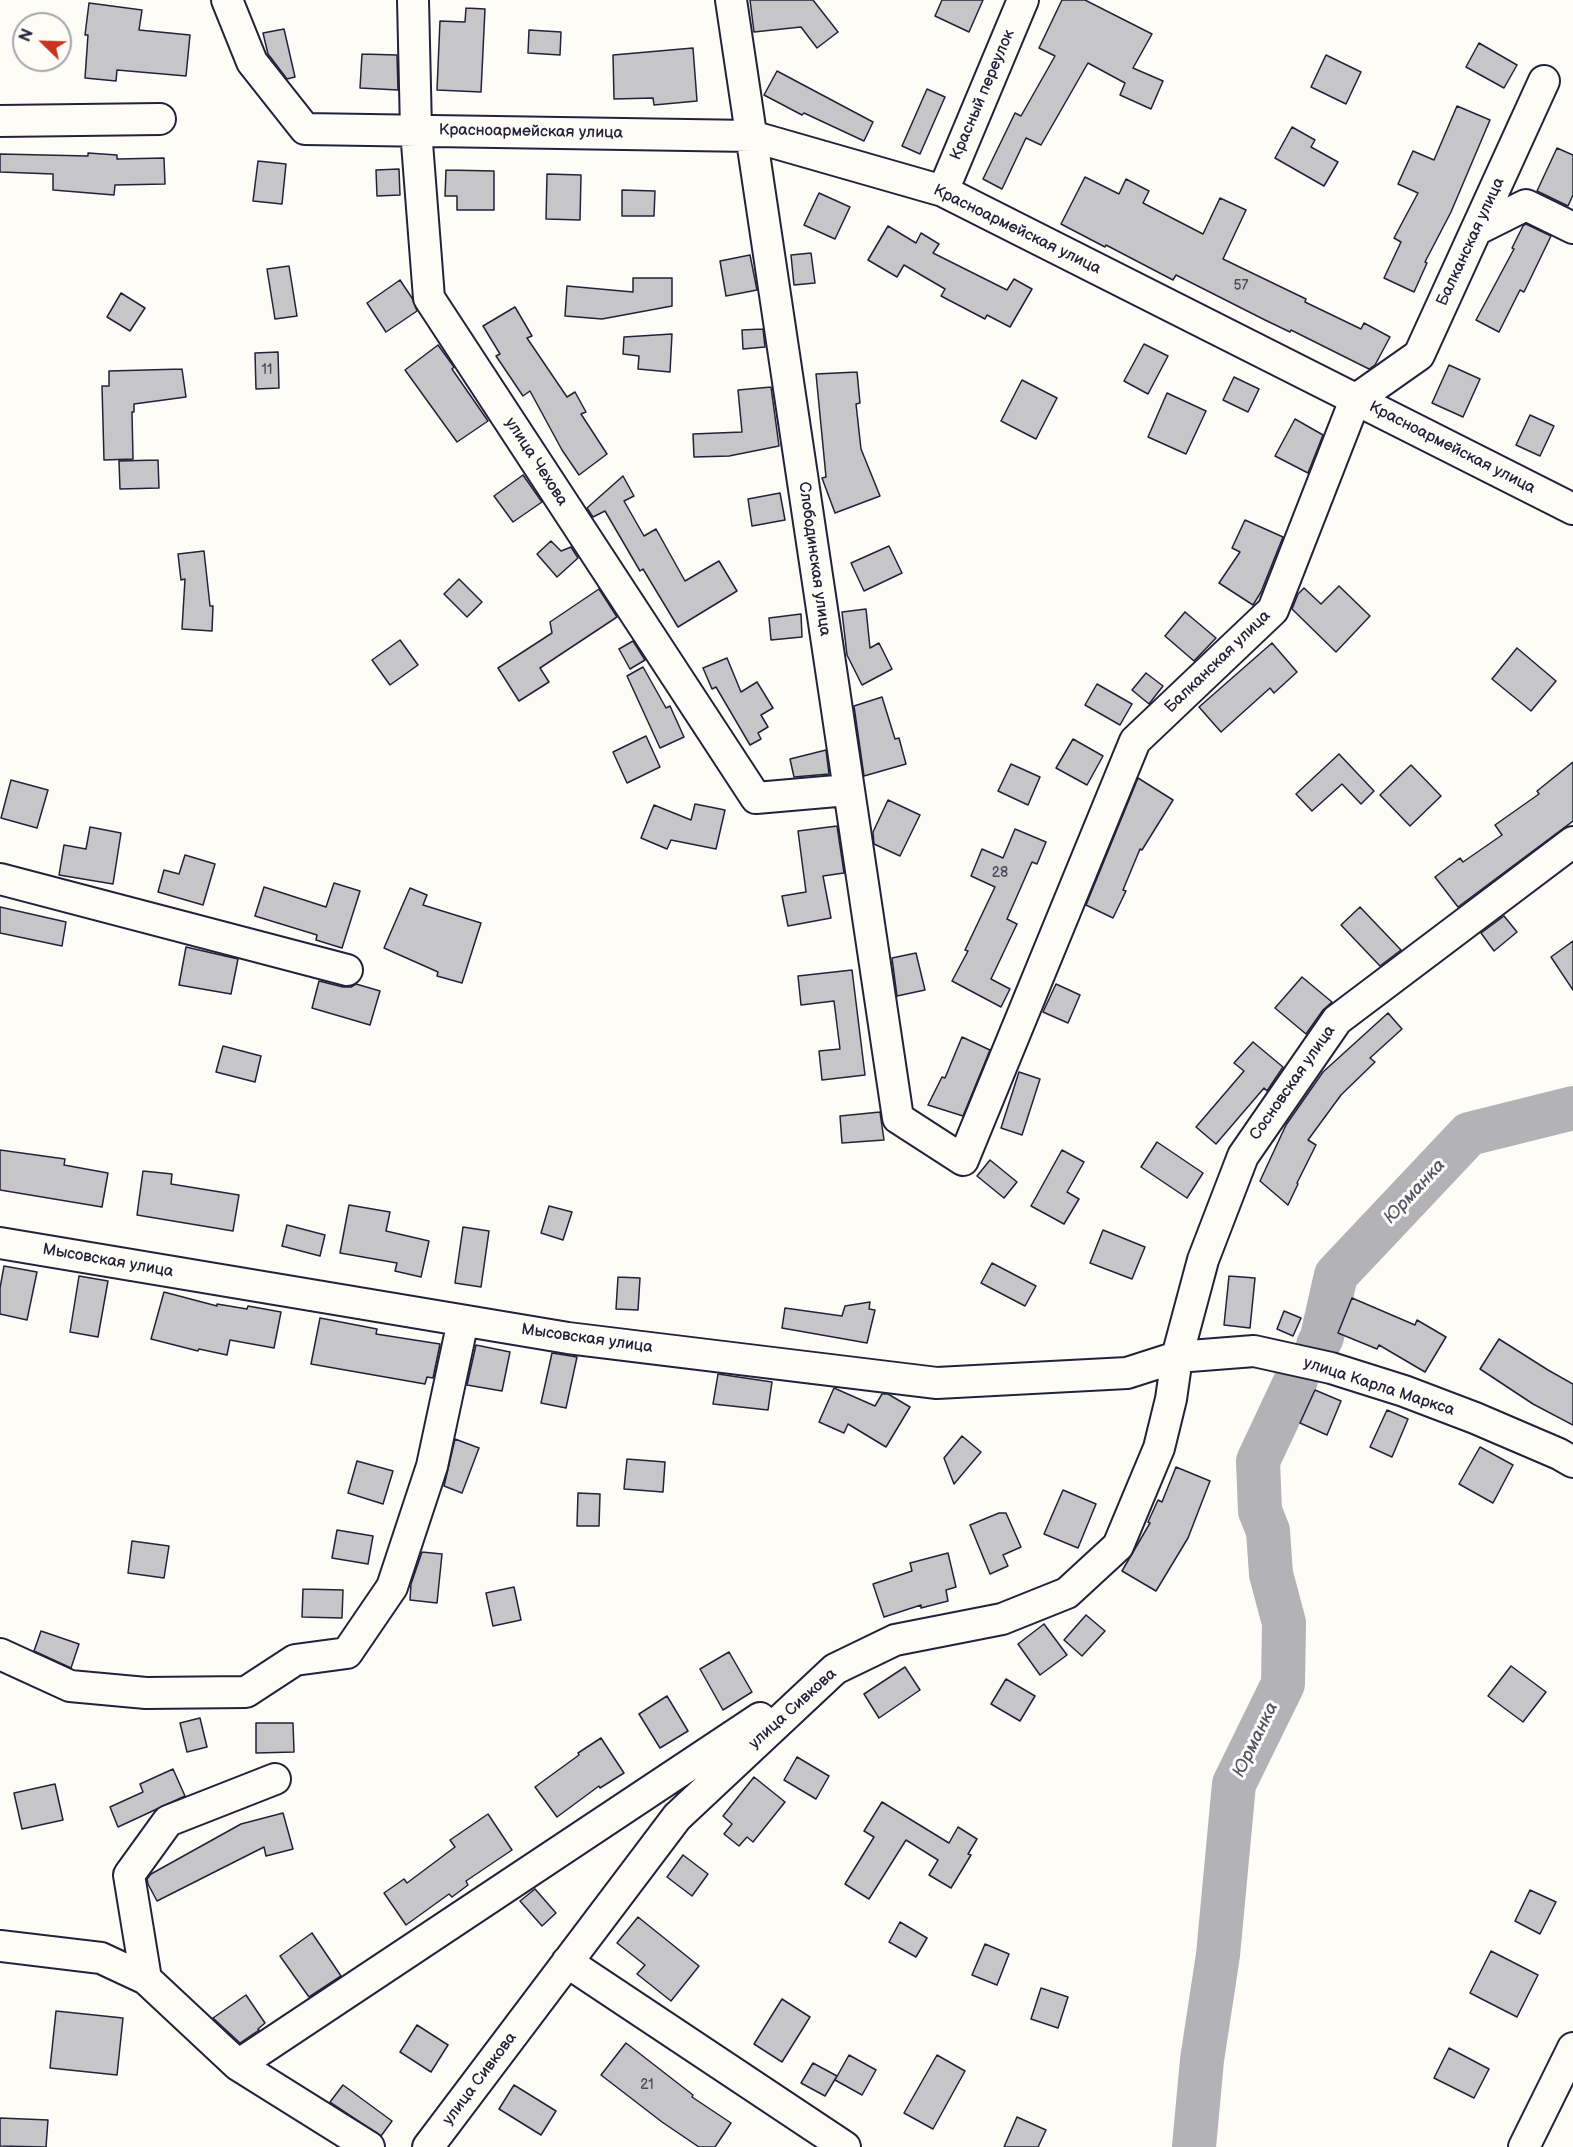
<!DOCTYPE html>
<html>
<head>
<meta charset="utf-8">
<style>
  body { margin:0 }
  #map { position:relative; width:1573px; height:2147px; overflow:hidden; background:#fdfcf7; font-family:"Balsamiq Sans",sans-serif }
  canvas { display:block }
  .north { position:absolute; left:12px; top:12px; width:60px; height:60px; box-sizing:border-box; background:#fdfcf7; border:2px solid #a5a5ac; border-radius:50%; rotate:293deg; font-size:16px; font-weight:700; line-height:24px; text-align:center; color:#22223b }
  .north::after { content:''; display:block; margin:auto; width:21px; height:27px; background:#c8321e; clip-path:polygon(50% 0,100% 100%,50% 72%,0 100%) }
</style>
</head>
<body>
<div id="map">
<canvas width="1573" height="2147"></canvas>
<div class="north">N</div>
</div>
<script>
const ctx = document.querySelector('canvas').getContext('2d');
ctx.lineJoin = 'round';
const poly = rows => new Path2D(rows.map(r => 'M' + r).join(''));
function strokePath(path, color, width, dash) { ctx.strokeStyle = color; ctx.lineWidth = width; ctx.lineCap = dash ? 'butt' : 'round'; ctx.setLineDash(dash || []); ctx.stroke(path); }
function fillPath(path, color) { ctx.fillStyle = color; ctx.fill(path, 'evenodd'); }
function drawText(font, color, halo, rows, align = 'center') {
  ctx.font = font + ' "Balsamiq Sans",sans-serif'; ctx.lineWidth = 6; ctx.setLineDash([]); ctx.textBaseline = 'middle'; ctx.strokeStyle = halo; ctx.fillStyle = color; for (const [text, x, y, turn = 0] of rows) {
    ctx.save(); ctx.translate(x, y); ctx.rotate((+turn || 0) * Math.PI / 180); ctx.textAlign = isNaN(turn) ? turn : align; if (halo) ctx.strokeText(text, 0, 0); ctx.fillText(text, 0, 0); ctx.restore();
  }
}
strokePath(poly([
  [1318,1345,1322,1337,1336,1275,1469,1134,1573,1108],
  [1194,2147,1202,2060,1218,1955,1234,1784,1283,1684,1284,1623,1271,1574,1268,1531,1260,1511,1258,1461,1296,1380]
]), '#b2b2b7', 44);
const building = poly([
  [750,0,813,0,838,32,817,48,801,27,754,32,750,0],
  [942,0,983,0,969,32,935,16,942,0],
  [1062,0,1085,0,1152,34,1133,68,1163,81,1151,109,1120,95,1125,83,1088,63,1041,145,1026,138,1002,189,983,179,1015,113,1021,116,1055,56,1039,48,1062,0],
  [89,3,142,10,139,30,190,35,186,76,117,70,116,81,85,78,88,35,85,35,89,3],
  [466,8,485,9,481,92,437,90,440,21,465,22,466,8],
  [284,29,295,77,287,79,268,54,263,33,284,29],
  [529,30,561,32,560,55,528,53,529,30],
  [1479,43,1517,65,1504,88,1466,67,1479,43],
  [693,48,697,101,654,105,653,98,614,99,613,55,693,48],
  [362,54,397,55,398,90,360,88,362,54],
  [1326,55,1361,72,1346,104,1311,87,1326,55],
  [777,71,873,122,864,141,804,113,802,115,764,95,777,71],
  [927,89,945,97,920,154,902,146,927,89],
  [1457,106,1490,120,1451,212,1425,262,1427,263,1414,292,1384,278,1401,242,1394,238,1418,193,1398,184,1413,151,1434,160,1457,106],
  [1292,127,1315,140,1311,147,1338,162,1324,186,1275,158,1292,127],
  [1557,148,1573,155,1573,195,1568,206,1537,191,1557,148],
  [88,153,117,155,117,159,164,158,165,184,115,185,114,195,53,190,53,174,0,172,0,154,88,156,88,153],
  [258,161,286,164,282,204,253,201,258,161],
  [399,169,400,195,377,196,376,170,399,169],
  [446,170,494,171,494,210,457,210,457,196,445,196,446,170],
  [547,174,581,175,580,220,546,219,547,174],
  [1085,177,1119,194,1126,179,1149,191,1143,203,1203,234,1220,198,1246,210,1223,259,1306,299,1305,302,1361,329,1364,323,1390,337,1375,365,1369,369,1291,330,1290,332,1265,320,1176,275,1173,280,1106,245,1105,247,1061,224,1085,177],
  [622,190,655,191,654,216,622,216,622,190],
  [819,193,850,207,835,239,804,225,819,193],
  [1526,224,1551,236,1524,292,1520,290,1499,332,1476,320,1514,249,1512,248,1523,226,1526,224],
  [888,226,916,243,921,233,939,244,933,253,1007,290,1014,279,1032,289,1010,327,987,315,985,319,941,296,945,289,904,265,897,277,868,260,888,226],
  [811,253,815,283,794,285,791,255,811,253],
  [750,255,757,290,726,296,720,261,750,255],
  [289,266,297,316,275,319,267,269,289,266],
  [633,278,672,278,672,306,602,319,565,316,567,286,633,292,633,278],
  [400,280,412,298,417,311,386,332,367,303,400,280],
  [121,293,145,308,130,331,107,317,121,293],
  [515,307,532,336,527,338,567,397,575,392,586,412,581,414,607,454,579,475,562,450,530,391,523,396,496,356,500,354,483,326,515,307],
  [763,329,765,347,743,349,742,330,763,329],
  [672,334,670,372,638,369,639,356,623,354,624,337,672,334],
  [1144,344,1168,356,1148,394,1124,381,1144,344],
  [438,345,454,367,452,369,488,421,457,442,405,370,438,345],
  [278,352,279,388,256,389,255,353,278,352],
  [1449,365,1480,379,1463,417,1432,403,1449,365],
  [182,369,186,397,134,404,134,412,132,412,133,459,104,460,102,386,109,386,109,371,182,369],
  [857,372,860,403,856,404,861,449,880,496,835,513,822,478,826,477,816,374,857,372],
  [1234,377,1259,389,1248,412,1223,400,1234,377],
  [1022,380,1057,398,1036,439,1001,421,1022,380],
  [771,387,779,446,729,456,694,457,693,434,742,432,738,390,771,387],
  [1167,393,1206,411,1186,454,1148,437,1167,393],
  [1530,415,1554,426,1540,456,1516,445,1530,415],
  [1295,419,1323,435,1308,473,1275,456,1295,419],
  [158,460,159,488,120,489,119,461,158,460],
  [523,475,542,502,513,522,494,496,523,475],
  [623,476,634,496,624,501,644,536,656,529,685,581,719,561,737,591,678,627,643,569,640,571,605,511,593,517,587,508,623,476],
  [780,493,785,520,752,526,748,499,780,493],
  [1245,520,1283,537,1261,592,1253,605,1219,583,1240,552,1232,548,1245,520],
  [551,541,561,551,571,547,578,558,557,577,537,554,551,541],
  [889,546,902,573,864,591,851,563,889,546],
  [204,551,210,606,213,606,212,631,182,629,185,579,181,580,178,554,204,551],
  [459,579,482,602,467,617,444,594,459,579],
  [1339,586,1370,616,1336,652,1292,609,1298,594,1304,588,1321,604,1339,586],
  [599,589,617,617,540,668,549,682,519,701,498,668,552,633,550,622,599,589],
  [866,609,870,648,879,643,892,669,862,685,847,655,842,612,866,609],
  [1185,612,1216,638,1194,661,1165,636,1185,612],
  [801,614,802,637,771,640,769,618,801,614],
  [400,640,418,665,390,685,372,660,400,640],
  [633,641,645,660,630,669,619,649,633,641],
  [1272,643,1297,672,1274,693,1270,688,1221,732,1199,707,1272,643],
  [1517,648,1556,681,1531,711,1492,679,1517,648],
  [727,658,741,692,757,682,773,708,761,715,768,727,758,733,761,739,750,745,716,687,712,689,703,668,727,658],
  [643,667,666,708,670,706,684,737,660,748,627,676,643,667],
  [1146,673,1163,686,1149,704,1132,690,1146,673],
  [1097,684,1132,704,1120,725,1085,705,1097,684],
  [882,697,895,739,899,738,906,764,864,776,854,706,882,697],
  [646,736,660,767,627,783,613,752,646,736],
  [1073,739,1103,756,1087,785,1056,768,1073,739],
  [826,750,829,774,794,777,790,759,826,750],
  [1339,754,1374,791,1361,804,1342,784,1312,811,1296,794,1339,754],
  [1573,762,1573,821,1458,907,1435,877,1460,858,1463,862,1502,835,1495,825,1539,794,1537,791,1573,762],
  [1011,764,1040,777,1028,805,998,791,1011,764],
  [1411,765,1441,796,1410,826,1380,795,1411,765],
  [1138,778,1173,800,1142,850,1140,849,1123,890,1126,891,1113,918,1086,905,1138,778],
  [11,780,48,790,37,828,1,818,11,780],
  [888,800,920,815,900,856,874,844,873,832,888,800],
  [695,804,725,810,716,849,671,840,667,849,641,838,654,805,691,820,695,804],
  [837,826,844,873,823,876,831,918,788,926,782,896,806,892,798,831,837,826],
  [90,827,121,833,113,884,59,875,64,845,86,849,90,827],
  [1015,829,1046,842,1037,864,1032,862,1007,919,1017,924,991,979,1010,989,1001,1007,952,981,968,951,965,950,995,887,971,876,982,849,1003,858,1015,829],
  [185,855,215,864,203,905,158,892,164,870,179,874,185,855],
  [334,883,360,891,342,948,316,940,317,935,255,916,264,887,326,907,334,883],
  [410,888,427,895,423,905,481,923,462,983,437,976,438,972,384,948,410,888],
  [0,907,66,922,62,946,0,933,0,907],
  [1360,907,1401,950,1380,966,1341,925,1360,907],
  [1504,916,1517,932,1494,951,1481,933,1504,916],
  [1573,941,1573,990,1551,957,1573,941],
  [186,947,238,959,231,994,179,985,186,947],
  [916,953,925,990,897,996,892,958,916,953],
  [852,970,865,1075,822,1080,819,1051,840,1049,834,1001,801,1005,798,976,852,970],
  [1302,977,1332,1002,1323,1010,1306,1034,1275,1008,1302,977],
  [319,981,343,987,351,987,356,984,380,991,370,1025,312,1008,319,981],
  [1056,984,1080,995,1068,1023,1043,1012,1056,984],
  [1388,1013,1402,1029,1370,1058,1375,1062,1341,1095,1308,1140,1316,1145,1297,1183,1298,1184,1288,1205,1260,1181,1286,1125,1323,1072,1388,1013],
  [962,1037,990,1050,963,1116,928,1105,942,1077,945,1078,962,1037],
  [1253,1042,1283,1067,1267,1091,1264,1088,1216,1144,1196,1127,1244,1071,1234,1063,1253,1042],
  [223,1046,261,1056,255,1082,216,1072,223,1046],
  [1019,1072,1040,1079,1022,1135,1001,1128,1019,1072],
  [880,1112,884,1140,842,1143,840,1116,880,1112],
  [1157,1142,1203,1173,1187,1198,1141,1167,1157,1142],
  [0,1150,65,1159,64,1165,108,1173,102,1207,0,1190,0,1150],
  [1062,1150,1084,1162,1067,1192,1079,1199,1064,1224,1031,1206,1062,1150],
  [990,1160,1017,1182,1004,1198,977,1176,990,1160],
  [143,1171,172,1174,171,1184,239,1195,233,1231,137,1215,143,1171],
  [349,1205,390,1212,386,1231,429,1241,421,1277,395,1271,397,1263,340,1253,349,1205],
  [549,1206,572,1212,563,1240,541,1233,549,1206],
  [287,1225,325,1235,320,1256,282,1246,287,1225],
  [463,1227,489,1231,481,1287,455,1283,463,1227],
  [1103,1230,1145,1247,1132,1279,1090,1263,1103,1230],
  [992,1263,1036,1286,1025,1306,981,1283,992,1263],
  [4,1266,37,1272,27,1320,0,1314,0,1288,4,1266],
  [79,1276,108,1281,98,1337,70,1332,79,1276],
  [1229,1276,1255,1278,1250,1328,1224,1325,1229,1276],
  [618,1277,640,1278,638,1310,616,1309,618,1277],
  [164,1292,217,1306,217,1304,247,1309,248,1306,281,1312,274,1348,230,1340,227,1355,199,1349,198,1351,151,1339,164,1292],
  [1352,1298,1415,1325,1417,1320,1446,1337,1425,1372,1379,1345,1377,1349,1338,1333,1352,1298],
  [870,1302,869,1309,875,1310,867,1343,782,1328,785,1308,842,1316,845,1306,870,1302],
  [1284,1311,1301,1318,1293,1336,1277,1329,1284,1311],
  [320,1318,377,1329,376,1334,440,1344,433,1378,427,1377,425,1384,311,1364,320,1318],
  [1499,1339,1548,1370,1573,1384,1573,1425,1533,1404,1480,1369,1499,1339],
  [476,1345,510,1352,502,1391,467,1385,476,1345],
  [552,1353,577,1357,566,1408,541,1403,552,1353],
  [718,1374,772,1382,768,1410,713,1404,718,1374],
  [834,1388,875,1406,882,1394,888,1394,910,1407,886,1447,848,1424,844,1433,819,1422,834,1388],
  [1315,1390,1341,1401,1327,1435,1300,1423,1315,1390],
  [1387,1410,1408,1419,1392,1457,1370,1447,1387,1410],
  [962,1436,981,1452,954,1484,944,1458,962,1436],
  [455,1439,479,1448,462,1493,444,1486,455,1439],
  [1480,1447,1513,1465,1493,1503,1459,1484,1480,1447],
  [627,1459,665,1462,663,1492,624,1489,627,1459],
  [357,1461,393,1471,383,1504,348,1493,357,1461],
  [1176,1467,1210,1481,1188,1538,1156,1591,1122,1571,1150,1523,1148,1522,1158,1500,1162,1502,1176,1467],
  [1063,1490,1096,1504,1078,1548,1044,1534,1063,1490],
  [578,1493,600,1494,599,1526,577,1526,578,1493],
  [999,1513,1006,1513,1021,1547,1003,1555,1008,1566,990,1574,970,1525,999,1513],
  [337,1530,373,1536,368,1564,332,1558,337,1530],
  [132,1541,169,1546,164,1578,128,1573,132,1541],
  [422,1552,442,1554,437,1603,410,1600,411,1584,422,1552],
  [948,1553,956,1587,946,1590,948,1601,921,1608,921,1605,884,1617,873,1584,912,1571,910,1563,948,1553],
  [514,1587,521,1620,493,1626,486,1593,514,1587],
  [303,1589,343,1590,342,1618,302,1617,303,1589],
  [1086,1615,1105,1631,1082,1656,1064,1640,1086,1615],
  [1044,1624,1067,1655,1040,1675,1018,1644,1044,1624],
  [41,1631,79,1644,71,1668,34,1651,41,1631],
  [729,1652,752,1692,723,1710,700,1669,729,1652],
  [1511,1666,1546,1692,1523,1722,1488,1696,1511,1666],
  [905,1667,920,1690,879,1718,864,1694,905,1667],
  [1006,1679,1035,1696,1020,1721,991,1704,1006,1679],
  [667,1696,688,1731,660,1748,639,1714,667,1696],
  [200,1718,207,1747,187,1752,180,1723,200,1718],
  [256,1723,293,1723,294,1752,256,1753,256,1723],
  [601,1738,624,1773,600,1788,599,1786,557,1817,535,1787,579,1755,578,1753,601,1738],
  [797,1757,829,1776,816,1799,784,1780,797,1757],
  [173,1769,185,1796,118,1827,110,1807,143,1792,140,1784,173,1769],
  [754,1777,785,1802,753,1842,747,1837,739,1846,724,1834,732,1824,723,1816,754,1777],
  [55,1784,63,1820,22,1829,14,1793,55,1784],
  [882,1802,949,1843,958,1827,977,1839,968,1854,971,1855,951,1888,929,1875,938,1860,906,1840,869,1899,845,1884,874,1837,864,1831,882,1802],
  [283,1813,293,1849,266,1856,264,1847,157,1901,148,1884,147,1879,151,1874,241,1824,283,1813],
  [488,1814,512,1850,466,1881,468,1885,452,1897,449,1894,406,1925,384,1893,404,1879,407,1883,455,1847,450,1840,488,1814],
  [683,1855,708,1874,692,1896,667,1877,683,1855],
  [535,1889,556,1913,542,1926,520,1901,535,1889],
  [1530,1890,1556,1902,1540,1934,1515,1921,1530,1890],
  [638,1917,699,1966,671,2001,637,1974,645,1965,617,1943,638,1917],
  [900,1922,927,1938,916,1957,889,1942,900,1922],
  [312,1933,341,1976,309,1997,280,1956,312,1933],
  [985,1944,1009,1954,997,1985,972,1975,985,1944],
  [1491,1951,1538,1975,1517,2017,1470,1993,1491,1951],
  [1041,1988,1068,1997,1058,2028,1031,2019,1041,1988],
  [246,1995,265,2023,258,2029,259,2030,240,2043,213,2018,246,1995],
  [782,1999,810,2017,782,2062,754,2044,782,1999],
  [56,2011,123,2018,117,2075,50,2068,56,2011],
  [417,2025,448,2045,431,2072,400,2052,417,2025],
  [626,2043,693,2095,692,2097,731,2123,715,2147,699,2147,662,2122,601,2075,626,2043],
  [1449,2048,1489,2069,1474,2098,1434,2078,1449,2048],
  [849,2055,876,2070,862,2095,835,2080,849,2055],
  [937,2055,965,2071,933,2129,904,2113,937,2055],
  [813,2063,837,2076,825,2096,801,2083,813,2063],
  [343,2085,392,2121,381,2136,330,2102,343,2085],
  [514,2085,556,2111,541,2135,499,2109,514,2085],
  [1017,2117,1046,2130,1038,2147,1004,2147,1017,2117],
  [0,2118,48,2120,46,2147,0,2146,0,2118]
]);
fillPath(building, '#c6c6c8');
strokePath(building, '#22223b', 1.5);
const minor = poly([
  [227,0,252,62,305,129,751,136,943,191,1573,509],
  [413,0,416,130,429,298,756,798,848,790],
  [731,0,898,1118,963,1160,1135,741,1273,610,1355,400,1419,355,1544,81],
  [0,121,160,119],
  [943,191,1023,0],
  [1476,230,1526,205,1573,228],
  [0,879,347,970],
  [0,1243,568,1338,937,1383,1127,1373,1177,1357,1254,1351,1331,1368,1404,1391,1475,1418,1559,1454,1573,1462],
  [0,1654,70,1686,146,1693,246,1692,295,1660,347,1653,392,1587,432,1466,463,1321],
  [0,1946,101,1958,146,1979,238,2065,369,2147],
  [567,1962,845,2147],
  [146,1979,129,1875,168,1821,275,1779],
  [238,2065,760,1718],
  [428,2147,677,1817,835,1669,895,1640,1002,1619,1067,1593,1118,1546,1159,1448,1171,1399,1177,1357,1203,1260,1243,1156,1337,1020,1573,842],
  [1524,2147,1573,2048]
]);
strokePath(minor, '#22223b', 34);
strokePath(minor, '#fdfcf7', 30);
drawText('14px', '#4b4b5e', null, [
  ["57",1241,286],
  ["11",267,370],
  ["28",1000,873],
  ["21",647,2085]
]);
drawText('16px', '#22223b', '#fdfcf7', [
  ["Красный переулок",983,95,-67],
  ["Красноармейская улица",531,132,1],
  ["Красноармейская улица",1017,230,26],
  ["Балканская улица",1471,242,-65],
  ["Красноармейская улица",1452,448,27],
  ["улица Чехова",536,462,57],
  ["Слободинская улица",814,559,82],
  ["Балканская улица",1218,662,-44],
  ["Сосновская улица",1293,1083,-55],
  ["Мысовская улица",108,1261,10],
  ["Мысовская улица",587,1339,8],
  ["улица Карла Маркса",1379,1387,18],
  ["улица Сивкова",793,1709,-42],
  ["улица Сивкова",480,2079,-53]
]);
drawText('italic 18px', '#545466', '#fdfcf7', [
  ["Юрманка",1415,1192,-47],
  ["Юрманка",1256,1740,-64]
]);
</script>
</body>
</html>
